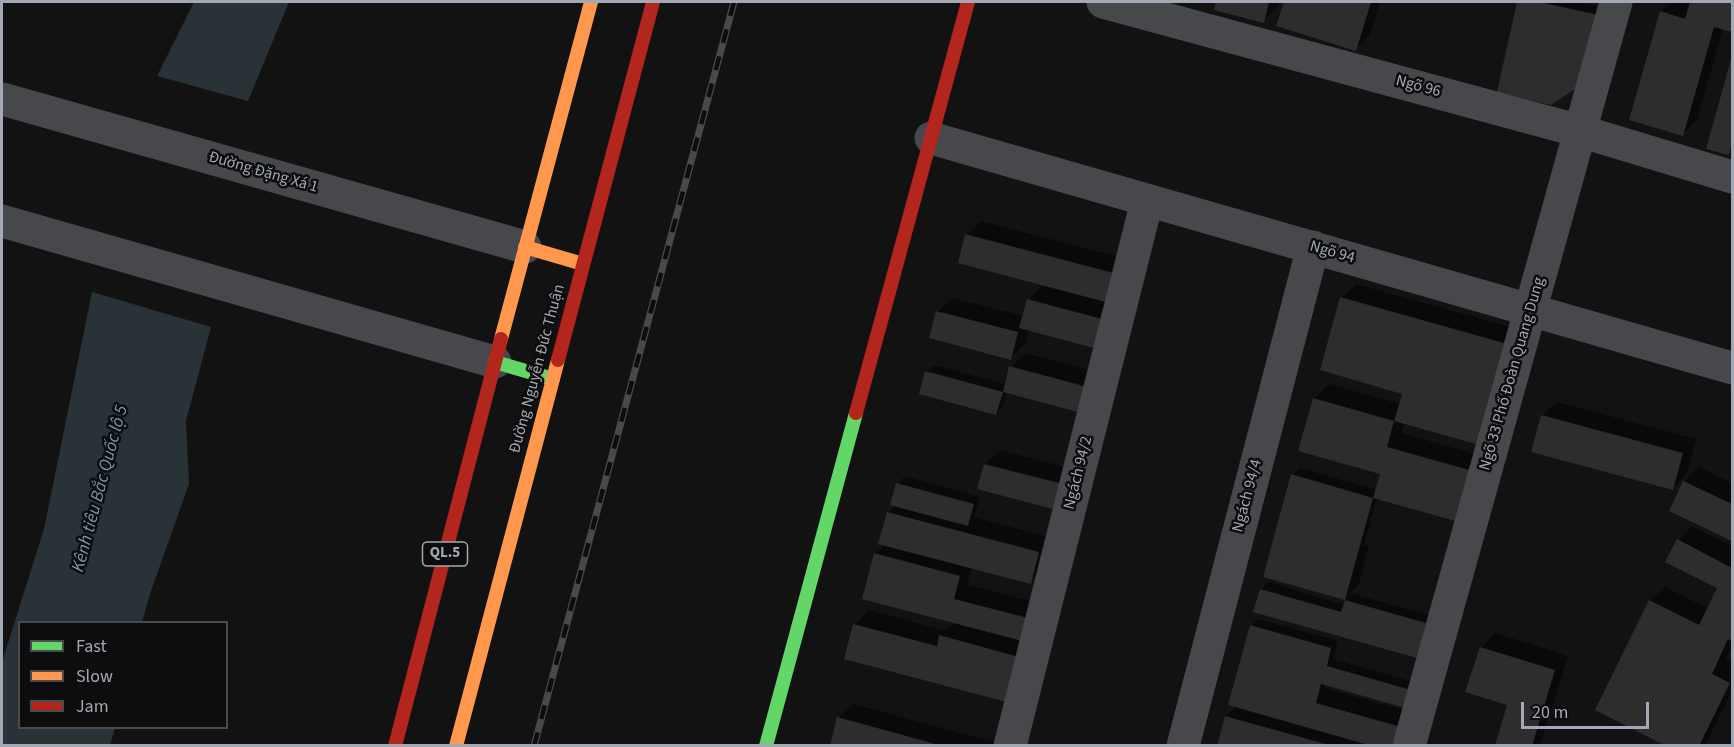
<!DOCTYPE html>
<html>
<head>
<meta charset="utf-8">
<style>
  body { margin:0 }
  #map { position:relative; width:1734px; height:747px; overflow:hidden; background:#121213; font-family:"Source Sans 3",sans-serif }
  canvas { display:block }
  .frame { position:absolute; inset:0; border:3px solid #a3a9b4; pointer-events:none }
  .legend { position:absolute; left:18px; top:621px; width:210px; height:108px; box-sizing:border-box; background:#0d0d0e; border:2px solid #494b50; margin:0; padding:8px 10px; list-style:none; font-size:18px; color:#a3a9b4 }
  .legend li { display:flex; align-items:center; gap:12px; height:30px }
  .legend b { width:30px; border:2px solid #494b50 }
  .scale { position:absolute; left:1521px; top:702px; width:128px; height:27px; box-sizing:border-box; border:3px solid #a3a9b4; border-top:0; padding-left:8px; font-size:18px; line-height:21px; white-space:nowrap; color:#a3a9b4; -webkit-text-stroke:4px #0d0d0e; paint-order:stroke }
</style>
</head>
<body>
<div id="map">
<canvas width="1734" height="747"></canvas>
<div class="frame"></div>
<ul class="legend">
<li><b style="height:8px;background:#63d668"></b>Fast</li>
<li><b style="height:8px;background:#ff974d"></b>Slow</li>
<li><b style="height:8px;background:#b3261e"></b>Jam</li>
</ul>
<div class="scale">20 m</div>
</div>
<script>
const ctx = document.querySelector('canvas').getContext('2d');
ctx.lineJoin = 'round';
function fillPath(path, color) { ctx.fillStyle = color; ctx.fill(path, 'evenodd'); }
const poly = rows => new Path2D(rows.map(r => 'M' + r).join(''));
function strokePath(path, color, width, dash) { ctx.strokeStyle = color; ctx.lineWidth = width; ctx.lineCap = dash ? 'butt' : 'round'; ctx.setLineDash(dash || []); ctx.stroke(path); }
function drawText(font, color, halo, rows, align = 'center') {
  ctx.font = font + ' "Source Sans 3",sans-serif'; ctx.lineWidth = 5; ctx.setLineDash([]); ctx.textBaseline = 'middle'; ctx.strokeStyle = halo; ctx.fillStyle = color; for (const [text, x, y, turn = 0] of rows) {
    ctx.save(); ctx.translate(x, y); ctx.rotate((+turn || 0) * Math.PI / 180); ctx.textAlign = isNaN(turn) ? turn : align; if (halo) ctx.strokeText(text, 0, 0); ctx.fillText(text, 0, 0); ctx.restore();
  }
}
fillPath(poly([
  [194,2,289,2,248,101,157,76],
  [92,292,211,327,186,421,189,484,150,594,142,622,20,622,20,728,115,728,110,745,2,745,2,662,44,529]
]), '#293237');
fillPath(poly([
  [1217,2,1279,2,1278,7,1263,21,1216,9],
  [1285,2,1380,2,1370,35,1356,49,1278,25],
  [1519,2,1576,2,1606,8,1499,91],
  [1671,2,1732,2,1732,31,1723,28,1697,120,1683,134,1661,12],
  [1732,59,1732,150,1729,154,1708,148],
  [981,221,1138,262,1119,335,1029,329,1025,344,1011,358,938,312,952,298,1024,316,1028,300,1044,284,967,235],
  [1356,284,1518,329,1510,354,1404,422,1401,433,1486,457,1473,506,1377,498,1364,545,1369,546,1359,584,1350,593,1432,616,1417,656,1261,590,1268,582,1345,605,1347,599,1265,576,1292,475,1300,468,1377,490,1381,473,1314,399,1329,384,1400,404,1404,393,1342,298],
  [1025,353,1109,375,1103,399,1007,392,1003,406,996,414,926,372,934,365,1006,384,1011,367],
  [1557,402,1696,439,1687,474,1673,488,1542,416],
  [1000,450,1084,472,1078,496,979,488,985,464],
  [1699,467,1732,483,1732,540,1671,511,1684,482],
  [905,476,980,497,974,517,1052,538,1044,568,1030,582,972,567,968,585,1049,606,1034,668,928,680,854,625,869,610,946,631,955,622,875,554,886,544,888,513,896,505,898,484],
  [1692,526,1732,546,1732,644,1726,659,1732,662,1732,690,1707,742,1704,746,1670,746,1650,601,1665,587,1709,609,1719,588,1678,540],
  [1258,619,1338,641,1333,659,1417,683,1412,699,1326,684,1325,688,1414,713,1397,746,1218,746,1226,716,1237,706,1251,626],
  [1495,633,1568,656,1540,746,1497,746,1509,704,1481,648],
  [853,704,1008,746,831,746,838,718]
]), '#0007');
fillPath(poly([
  [1216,2,1269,2,1264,23,1214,10],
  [1284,2,1371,2,1356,51,1276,26],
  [1517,2,1539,2,1599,15,1584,83,1551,105,1497,92],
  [1690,2,1732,2,1732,32,1714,27,1683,136,1629,120,1660,11,1685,19],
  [1732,56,1732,143,1729,155,1706,149],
  [965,234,1125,276,1117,305,958,263],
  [1340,297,1504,343,1476,444,1394,421,1387,447,1473,471,1459,522,1373,498,1380,474,1298,451,1313,398,1394,421,1402,394,1320,370],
  [1027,299,1113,322,1105,351,1019,328],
  [936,311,1018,332,1011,360,929,338],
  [1009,366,1095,389,1089,415,1003,392],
  [925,371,1003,392,996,415,919,394],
  [1541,415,1683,453,1673,490,1531,452],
  [984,464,1071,486,1064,512,977,489],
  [1291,474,1373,498,1345,600,1263,577],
  [1683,481,1732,504,1732,541,1669,511],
  [896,483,974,504,968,526,890,505],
  [887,512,1039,552,1031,584,878,544],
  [1677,539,1732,568,1732,641,1728,639,1712,674,1730,683,1699,746,1666,746,1595,710,1649,600,1699,625,1717,588,1665,562],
  [874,553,960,576,954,599,1036,620,1030,643,862,599],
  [1260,589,1341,612,1345,600,1426,623,1417,658,1253,612],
  [853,624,937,646,939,635,1026,659,1014,704,844,659],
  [1250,625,1331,648,1327,666,1411,690,1405,708,1321,684,1316,703,1401,727,1395,746,1372,746,1228,705],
  [1480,647,1555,670,1532,746,1495,746,1507,705,1465,692],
  [1225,716,1329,745,1329,746,1217,746],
  [837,717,939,745,939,746,830,746]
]), '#2d2d2e');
strokePath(poly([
  [1103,2,1580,131,1732,177],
  [2,99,525,247],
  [931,138,1732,368],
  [2,221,495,362],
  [1010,746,1147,201],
  [1183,746,1313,247],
  [1409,746,1616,2]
]), '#47484b', 33);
strokePath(poly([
  [495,362,553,379],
  [766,746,856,413]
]), '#63d668', 14);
strokePath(poly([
  [525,247,583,264],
  [501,339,591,2],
  [456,746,558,360]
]), '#ff974d', 14);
strokePath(poly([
  [558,360,653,2],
  [856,413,968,2],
  [395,746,501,339]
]), '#b3261e', 14);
const rail = poly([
  [534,746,734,2]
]);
strokePath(rail, '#47494b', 7);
strokePath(rail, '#0d0d0e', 4.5, [14]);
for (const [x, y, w] of [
  [445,554,45]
]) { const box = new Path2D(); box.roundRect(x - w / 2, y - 12, w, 24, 4.5); ctx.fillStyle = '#0d0d0e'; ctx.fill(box); strokePath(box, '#a3a9b4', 1.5); }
drawText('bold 15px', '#a3a9b4', null, [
  ["QL.5",445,554]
]);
drawText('16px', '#a3a9b4', '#0d0d0e', [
  ["Ngõ 96",1418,87,15],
  ["Đường Đặng Xá 1",263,173,16],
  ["Ngõ 94",1332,253,16],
  ["Đường Nguyễn Đức Thuận",538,369,-75],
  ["Ngõ 33 Phố Đoàn Quang Dung",1513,374,-74],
  ["Ngách 94/2",1079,473,-76],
  ["Ngách 94/4",1248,496,-75]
]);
drawText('italic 18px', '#7a98af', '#0d0d0e', [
  ["Kênh tiêu Bắc Quốc lộ 5",101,489,-75]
]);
</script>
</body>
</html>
